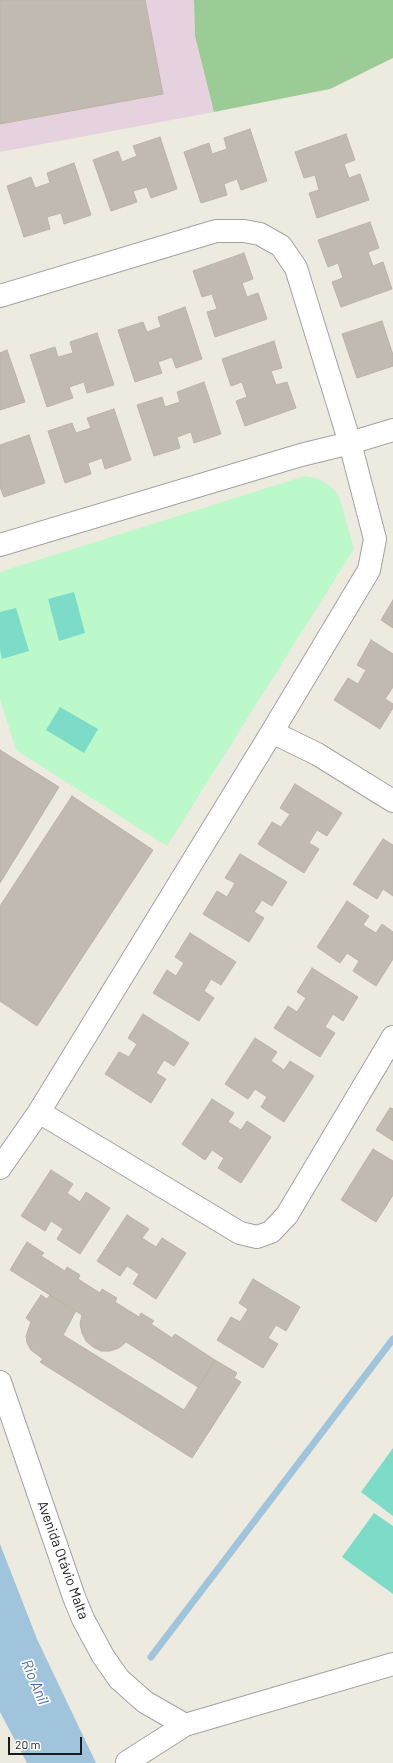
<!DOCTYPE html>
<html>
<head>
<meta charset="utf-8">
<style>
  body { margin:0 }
  #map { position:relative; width:393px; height:1763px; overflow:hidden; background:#edeae0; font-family:Barlow,sans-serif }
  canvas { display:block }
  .scale { position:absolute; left:8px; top:1737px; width:74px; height:18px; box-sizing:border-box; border:2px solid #1b1b1b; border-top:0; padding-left:5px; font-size:12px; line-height:14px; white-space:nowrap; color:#1b1b1b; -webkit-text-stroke:3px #fff; paint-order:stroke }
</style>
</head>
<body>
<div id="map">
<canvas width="393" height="1763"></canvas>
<div class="scale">20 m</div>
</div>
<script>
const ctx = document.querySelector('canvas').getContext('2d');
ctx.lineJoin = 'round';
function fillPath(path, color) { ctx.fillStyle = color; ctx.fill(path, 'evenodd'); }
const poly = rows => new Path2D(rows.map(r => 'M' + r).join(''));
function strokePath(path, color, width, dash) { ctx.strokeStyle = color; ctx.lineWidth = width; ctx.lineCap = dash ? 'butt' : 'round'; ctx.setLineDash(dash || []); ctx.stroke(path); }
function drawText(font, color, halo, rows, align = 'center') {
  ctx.font = font + ' Barlow,sans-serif'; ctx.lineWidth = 3.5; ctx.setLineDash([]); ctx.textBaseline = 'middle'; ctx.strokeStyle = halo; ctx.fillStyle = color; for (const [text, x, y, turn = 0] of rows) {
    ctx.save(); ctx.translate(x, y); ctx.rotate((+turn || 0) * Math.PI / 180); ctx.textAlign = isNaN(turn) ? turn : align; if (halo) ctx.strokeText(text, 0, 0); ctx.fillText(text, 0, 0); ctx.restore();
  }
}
fillPath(poly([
  [0,0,194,0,195,36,214,112,0,152]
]), '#e6d2df');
fillPath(poly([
  [194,0,393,0,393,58,330,89,214,112,195,36]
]), '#9ccc95');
fillPath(poly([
  [305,476,316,478,326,483,334,490,340,499,354,549,167,846,16,750,0,699,0,572]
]), '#bbf8ca');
fillPath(poly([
  [74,592,85,633,59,641,48,599],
  [16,608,29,651,2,659,0,650,0,612],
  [60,707,98,729,84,753,46,730],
  [393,1448,393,1516,361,1492],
  [374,1513,393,1526,393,1594,342,1557]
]), '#7ddcc7');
fillPath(poly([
  [0,1544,37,1639,96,1763,27,1763,0,1712]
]), '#a0c4db');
strokePath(poly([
  [151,1657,393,1339]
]), '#a0c4db', 7);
const building = poly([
  [0,0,145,0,163,94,0,124,0,0],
  [250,129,267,181,241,190,237,179,224,184,227,195,201,203,184,152,209,143,212,154,227,149,224,138,250,129],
  [346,134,355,160,344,164,349,178,360,174,369,200,317,218,309,193,319,190,315,175,304,178,295,152,346,134],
  [160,137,177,189,151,198,147,187,133,191,137,202,111,211,93,160,118,151,122,162,137,156,133,146,160,137],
  [74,163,91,215,64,224,61,213,47,217,50,229,24,237,7,186,31,177,35,188,50,183,47,173,74,163],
  [370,222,379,248,368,252,373,266,383,262,392,289,341,307,332,282,343,278,338,263,328,267,318,240,370,222],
  [244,253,253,279,242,283,247,297,258,293,267,319,215,337,207,312,217,309,212,294,202,297,193,271,244,253],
  [185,307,202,359,176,368,172,357,158,362,162,373,135,382,118,330,143,322,147,332,161,327,158,317,185,307],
  [382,321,393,355,393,366,357,378,342,334,382,321],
  [97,333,114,385,87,393,84,382,69,387,73,398,47,407,30,355,55,347,58,357,73,353,70,342,97,333],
  [274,341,282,368,271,371,276,385,287,382,296,408,245,426,236,401,247,397,242,382,231,386,222,359,274,341],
  [7,350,25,402,0,410,0,353,7,350],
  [204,382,221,434,194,443,191,432,177,437,180,448,154,456,137,405,162,397,165,407,180,402,177,392,204,382],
  [114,409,131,460,105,469,102,458,88,463,91,474,65,483,48,431,72,423,76,433,91,428,87,418,114,409],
  [29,435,45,483,4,497,0,487,0,445,29,435],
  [393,600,393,628,381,620,393,600],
  [371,640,393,654,393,687,385,699,393,704,393,708,380,729,334,700,348,678,358,684,366,670,357,665,371,640],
  [0,750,59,787,0,883,0,750],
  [295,784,342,813,327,836,317,830,309,843,319,849,304,873,258,844,272,822,281,827,290,814,280,808,295,784],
  [72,796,153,850,37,1026,0,1001,0,906,72,796],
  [383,839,393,845,393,896,383,889,377,899,353,884,383,839],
  [240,854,287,882,272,906,262,900,254,912,264,918,249,942,203,914,217,891,227,897,235,883,225,878,240,854],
  [347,901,369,916,363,925,376,933,382,924,393,932,393,959,376,986,353,971,359,961,347,953,340,963,317,947,347,901],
  [190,933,236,962,221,985,211,979,204,991,214,998,199,1021,153,993,167,970,176,976,184,963,175,957,190,933],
  [312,968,358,997,343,1021,333,1014,325,1027,335,1033,320,1057,274,1028,288,1006,297,1012,306,998,297,992,312,968],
  [143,1014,189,1043,174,1066,164,1060,156,1073,166,1079,151,1103,105,1074,119,1052,129,1057,137,1044,128,1038,143,1014],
  [255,1038,277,1052,271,1061,284,1070,290,1061,314,1076,284,1122,261,1107,267,1097,255,1089,248,1099,225,1084,255,1038],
  [212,1099,234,1113,228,1122,241,1130,247,1121,271,1137,241,1183,218,1168,224,1158,212,1150,205,1160,182,1144,212,1099],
  [390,1108,393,1109,393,1141,376,1130,390,1108],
  [373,1149,393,1161,393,1195,376,1222,341,1200,373,1149],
  [51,1170,73,1184,67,1193,80,1202,86,1192,110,1208,80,1254,57,1239,63,1229,51,1221,45,1231,21,1216,51,1170],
  [127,1215,149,1229,142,1238,156,1247,162,1238,186,1253,156,1299,133,1284,139,1274,127,1266,120,1276,97,1261,127,1215],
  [27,1242,44,1253,41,1256,65,1271,67,1267,80,1275,78,1279,100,1293,102,1289,117,1298,115,1302,139,1317,141,1313,154,1321,151,1324,172,1338,175,1334,215,1360,198,1387,126,1342,119,1348,110,1351,101,1351,93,1347,86,1341,82,1333,80,1324,82,1315,10,1270,27,1242],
  [253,1279,300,1307,286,1331,276,1325,268,1338,278,1344,263,1368,217,1340,231,1317,240,1322,248,1309,239,1303,253,1279],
  [41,1295,47,1299,50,1295,76,1311,63,1335,184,1410,215,1360,237,1373,234,1378,241,1382,192,1458,40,1362,43,1359,31,1350,27,1343,26,1336,31,1322,26,1318,41,1295]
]);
fillPath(building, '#c1bab0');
strokePath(building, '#beb3a3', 1);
const minor = poly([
  [0,296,216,231,244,231,260,234,281,246,296,268,350,443,375,539,369,570,272,732,39,1112,0,1168],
  [0,545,301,455,350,443,393,430],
  [272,732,317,754,393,801],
  [39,1112,240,1233,257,1237,271,1232,287,1215,393,1037],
  [0,1382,74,1597,83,1619,103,1656,119,1679,145,1702,185,1725],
  [127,1762,185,1725,393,1664]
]);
strokePath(minor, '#a2a2a2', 24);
strokePath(minor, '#fff', 22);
drawText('14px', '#1b1b1b', '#fff', [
  ["Avenida Otávio Malta",63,1560,70]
]);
drawText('italic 15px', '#4969a9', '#fff', [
  ["Rio Anil",35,1682,67]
]);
</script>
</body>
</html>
